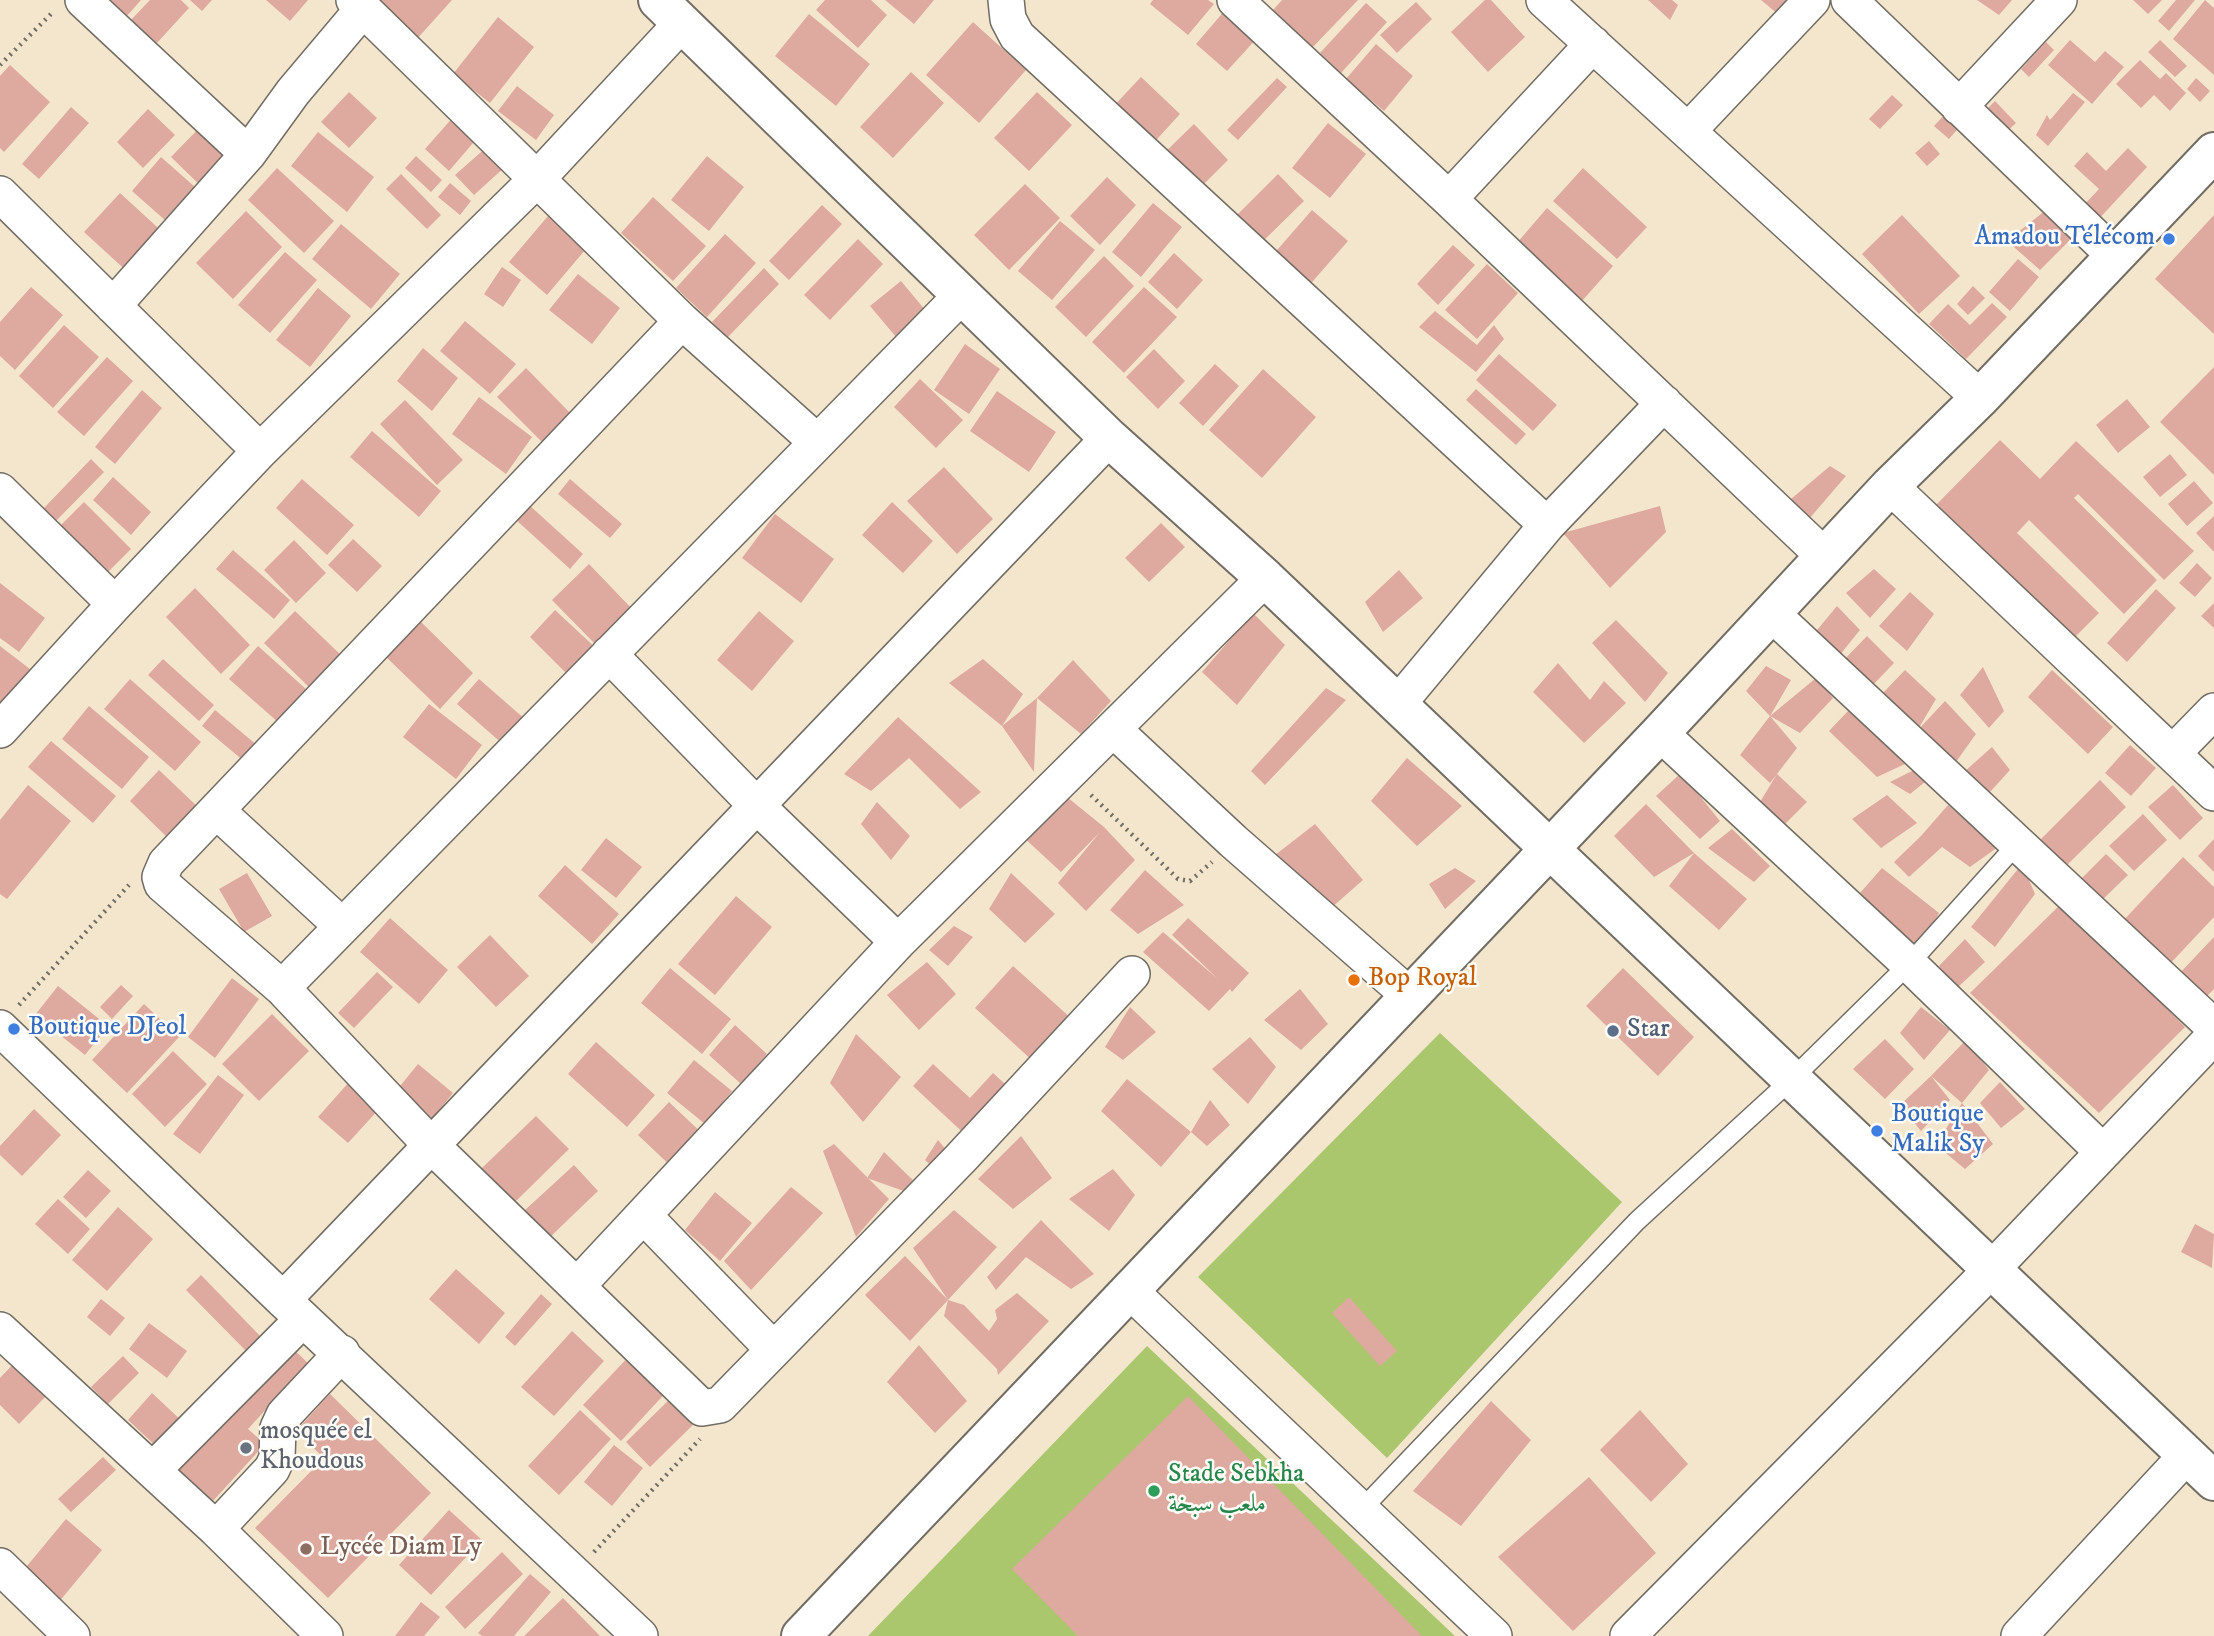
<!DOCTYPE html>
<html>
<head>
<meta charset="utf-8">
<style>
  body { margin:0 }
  canvas { display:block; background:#f4e6cd }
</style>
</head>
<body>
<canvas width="2214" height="1636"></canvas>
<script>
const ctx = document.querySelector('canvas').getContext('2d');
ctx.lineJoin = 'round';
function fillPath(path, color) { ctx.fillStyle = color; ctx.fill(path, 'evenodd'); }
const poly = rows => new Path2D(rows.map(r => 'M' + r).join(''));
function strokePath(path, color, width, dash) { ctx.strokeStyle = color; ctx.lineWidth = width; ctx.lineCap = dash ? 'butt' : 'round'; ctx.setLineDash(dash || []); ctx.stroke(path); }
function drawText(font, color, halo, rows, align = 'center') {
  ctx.font = font + ' "IM FELL DW Pica",Amiri,serif'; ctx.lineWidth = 5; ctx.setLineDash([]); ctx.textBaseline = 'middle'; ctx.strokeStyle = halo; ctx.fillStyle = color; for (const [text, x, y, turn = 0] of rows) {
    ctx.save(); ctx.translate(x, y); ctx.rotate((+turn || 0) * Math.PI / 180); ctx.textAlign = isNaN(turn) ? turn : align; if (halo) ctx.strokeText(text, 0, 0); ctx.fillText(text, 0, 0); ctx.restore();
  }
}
fillPath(poly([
  [1440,1033,1622,1202,1387,1458,1198,1277],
  [1147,1346,1455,1636,868,1636]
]), '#aac76e');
fillPath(poly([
  [108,0,141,0,126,17],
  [150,0,181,0,189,8,155,45,130,21],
  [190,0,212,0,202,11],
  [266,0,308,0,290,21],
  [373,0,452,0,416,40],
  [825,0,871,0,887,15,858,48,816,10],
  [885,0,934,0,914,24],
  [1153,0,1208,0,1214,4,1188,35,1150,4],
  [1282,0,1358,0,1312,48,1273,10],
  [1485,0,1491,0,1525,37,1488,72,1451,32],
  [1648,0,1672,0,1678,5,1670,20],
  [1761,0,1791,0,1779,15],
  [1977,0,2012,0,1999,15],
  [2133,0,2162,0,2148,14],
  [2176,0,2195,0,2169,31,2158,21],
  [2205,0,2214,8,2214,75,2173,39],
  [1416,2,1432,19,1397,53,1380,35],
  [1366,3,1387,22,1341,73,1320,53],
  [1226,9,1258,37,1227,71,1196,44],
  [809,14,870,64,836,106,775,56],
  [498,17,534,47,490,103,453,74],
  [973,22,1026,70,979,123,926,75],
  [2070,40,2095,62,2105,51,2124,67,2092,104,2048,65],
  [2160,40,2187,66,2175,77,2148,52],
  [2046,42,2054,50,2029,77,2021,69],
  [1376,44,1413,76,1384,111,1346,79],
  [2140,60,2160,79,2166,73,2186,93,2170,111,2154,95,2141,108,2116,84],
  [10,65,50,102,4,152,0,148,0,76],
  [911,72,944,103,893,158,860,127],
  [1141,77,1180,114,1148,149,1109,111],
  [1277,78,1287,87,1238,140,1227,130],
  [2196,78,2210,91,2200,102,2187,89],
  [517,86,554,115,536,140,498,111],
  [349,92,377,118,349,148,321,122],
  [1037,92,1072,125,1029,171,994,138],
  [2073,93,2085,102,2048,146,2036,135,2047,115,2050,120],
  [1892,95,1903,105,1880,129,1869,119],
  [1995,101,2016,123,2004,134,1983,113],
  [71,107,89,123,39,179,22,164],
  [148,109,175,135,143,168,117,142],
  [1947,112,1961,125,1949,139,1934,126],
  [455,115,479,136,449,171,425,149],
  [206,121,240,154,205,190,171,157],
  [1328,123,1366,154,1330,198,1292,168],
  [1194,124,1228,160,1194,194,1159,158],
  [318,132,374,177,347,212,291,166],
  [1929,141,1940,154,1927,166,1915,153],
  [489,145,507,165,474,195,455,175],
  [2128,148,2147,167,2097,221,2082,207,2099,189,2074,166,2087,152,2106,171],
  [416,156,442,180,431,192,405,168],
  [707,156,744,187,709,231,671,200],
  [161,157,204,195,175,229,132,191],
  [277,168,334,221,304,253,248,200],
  [1583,168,1647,227,1617,259,1553,201],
  [401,174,441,215,427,229,386,189],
  [1278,174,1304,201,1257,247,1231,221],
  [1107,177,1136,205,1100,245,1070,216],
  [450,183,471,201,460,215,438,197],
  [1025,184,1060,218,1009,270,974,235],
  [120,193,168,237,132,276,84,232],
  [653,197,706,246,673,281,621,233],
  [1153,203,1182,227,1141,277,1112,252],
  [822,205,842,224,789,280,769,261],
  [2051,206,2079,231,2040,270,2007,241],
  [1547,208,1613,266,1582,301,1516,244],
  [553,210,591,243,547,295,509,262],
  [1312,210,1348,241,1306,289,1271,257],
  [246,211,282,247,233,299,196,263],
  [1902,215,1960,276,1919,314,1862,254],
  [2214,215,2214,334,2155,279],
  [1060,221,1095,250,1052,300,1018,271],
  [341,224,400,274,371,309,312,259],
  [725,234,756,263,707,317,676,288],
  [858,239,883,264,830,320,804,295],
  [1453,245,1475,265,1438,305,1417,284],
  [285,252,317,280,270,333,238,305],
  [1174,253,1203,280,1177,309,1148,282],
  [1104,256,1134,286,1086,337,1055,307],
  [2018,259,2039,277,2010,311,1989,292],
  [1487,264,1518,293,1477,339,1445,310],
  [502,267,521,280,503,307,484,294],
  [764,268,779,284,728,337,712,322],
  [578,274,620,308,592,344,549,310],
  [901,281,926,311,896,337,870,306],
  [1973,286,1985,298,1968,315,1957,304],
  [31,287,63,315,15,370,0,356,0,322],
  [1144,287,1177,317,1124,373,1092,342],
  [318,288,351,316,310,367,276,340],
  [1992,303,2007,317,1966,359,1929,324,1948,304,1970,325],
  [1435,311,1477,345,1494,325,1504,339,1476,372,1419,327],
  [465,321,516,364,490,394,440,351],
  [64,325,99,357,53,408,19,376],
  [965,344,1000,369,969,414,934,390],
  [423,348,458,378,432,411,397,381],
  [1154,349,1185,381,1158,409,1126,377],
  [1499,354,1557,405,1533,431,1476,380],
  [107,357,133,381,84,436,57,412],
  [1215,364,1239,386,1203,426,1179,403],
  [2214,367,2214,475,2160,422],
  [526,368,576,419,548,448,497,397],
  [1263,369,1316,417,1262,478,1209,430],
  [920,379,963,420,936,448,894,407],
  [1476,389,1526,434,1516,445,1466,400],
  [142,390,162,408,115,464,95,447],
  [997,391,1056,432,1029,472,970,431],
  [479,397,532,437,506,474,452,434],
  [2127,399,2150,427,2118,453,2096,425],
  [405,400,463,460,437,485,380,424],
  [372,431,441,491,419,517,350,457],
  [2000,440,2040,479,2076,441,2194,551,2164,580,2078,494,2074,498,2157,580,2124,614,2029,520,2017,533,2099,613,2071,641,1936,505],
  [2170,454,2187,475,2160,497,2143,477],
  [91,459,104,472,56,521,44,508],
  [1830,466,1846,476,1809,519,1791,499],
  [944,467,993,519,957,554,907,501],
  [113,477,151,512,131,535,93,500],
  [302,479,354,525,327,555,276,508],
  [570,479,622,524,610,538,558,494],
  [2194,481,2213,503,2187,526,2168,504],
  [84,502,131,549,107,573,60,526],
  [892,502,933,541,903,573,862,535],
  [528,504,583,554,570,569,515,519],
  [1660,506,1666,532,1610,588,1563,533],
  [775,514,834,559,801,603,742,558],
  [2214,516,2214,552,2196,533],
  [1161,523,1185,547,1149,582,1125,558],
  [353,539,382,566,357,592,328,565],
  [294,540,326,573,296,603,264,570],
  [233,550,290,600,274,619,216,569],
  [2197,563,2212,578,2195,597,2179,583],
  [589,564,635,612,598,647,552,600],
  [1874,569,1896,589,1870,618,1846,593],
  [1399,570,1423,598,1383,632,1365,602],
  [0,583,45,618,19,652,0,638],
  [195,588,250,645,221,674,166,617],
  [2156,589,2176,608,2127,662,2107,643],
  [1910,592,1934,614,1907,651,1879,626],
  [2214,603,2214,628,2201,616],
  [1837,606,1860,630,1839,656,1813,635],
  [555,610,598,650,571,678,530,637],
  [295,611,344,658,313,691,264,643],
  [759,611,794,641,752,691,717,660],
  [1253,613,1285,645,1237,705,1202,672],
  [418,619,473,673,440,709,384,655],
  [1616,620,1668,673,1645,702,1592,643],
  [1867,636,1894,663,1871,687,1842,662],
  [0,646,30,669,3,705,0,702],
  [258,646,307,690,279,723,229,679],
  [163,659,214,705,199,721,148,675],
  [983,659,1023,694,1002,726,1037,698,1034,772,1002,726,949,683],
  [1073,660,1111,701,1081,734,1037,698],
  [1558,663,1590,700,1604,681,1626,703,1584,743,1533,692],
  [1766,666,1791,680,1770,716,1816,678,1833,698,1800,733,1770,716,1746,691],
  [1983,667,2004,711,1989,728,1960,695],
  [1905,670,1936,699,1917,731,1945,701,1976,734,1953,766,1917,731,1882,694],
  [2052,670,2113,727,2088,754,2028,697],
  [130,679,201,742,175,771,104,709],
  [479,679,526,720,505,746,457,704],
  [1326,688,1346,700,1265,785,1251,771],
  [429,704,482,745,456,779,403,737],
  [89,706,149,757,122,789,62,739],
  [215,710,258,746,245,762,202,726],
  [1849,710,1905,764,1877,777,1829,731],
  [1770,716,1797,748,1777,774,1807,802,1785,824,1760,802,1777,774,1770,783,1740,755],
  [898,717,981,792,960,809,909,758,871,791,844,774],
  [51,741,116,796,93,823,28,767],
  [2130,745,2156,768,2131,796,2105,773],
  [1992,747,2010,770,1990,792,1964,772],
  [1407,758,1462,806,1417,846,1371,801],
  [1916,769,1930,778,1910,794,1890,782],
  [159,770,200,809,171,841,130,801],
  [1681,773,1720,821,1700,839,1656,796],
  [2100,780,2126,807,2065,867,2040,840],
  [28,785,71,821,7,899,0,894,0,820],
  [2173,785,2203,818,2180,840,2148,807],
  [1062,793,1104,827,1135,860,1086,911,1058,883,1100,832,1061,872,1021,835],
  [1887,795,1917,823,1881,848,1852,819],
  [877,802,910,836,891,860,861,824],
  [1646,804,1694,853,1654,877,1614,836],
  [1948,805,1998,847,1970,867,1942,847,1909,877,1894,862,1921,836],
  [2143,814,2167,840,2134,871,2109,846],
  [1315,824,1363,880,1330,909,1270,859],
  [1732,829,1770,866,1754,882,1708,848],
  [606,838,642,867,616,898,581,870],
  [2214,839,2214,872,2198,856],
  [1694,853,1747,899,1719,930,1669,886],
  [2106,854,2128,875,2099,903,2078,882],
  [2183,857,2214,887,2214,917,2167,967,2121,923],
  [2022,864,2035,894,1995,947,1971,927],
  [565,865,619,914,592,944,538,896],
  [1455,868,1476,881,1445,909,1429,884],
  [1882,868,1939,913,1920,951,1860,893],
  [1145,870,1184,905,1138,934,1110,910],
  [247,873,272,916,244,932,219,889],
  [1011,873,1055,914,1025,943,989,909],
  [736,896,772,927,715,995,678,964],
  [2063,902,2185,1027,2099,1113,1970,993],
  [390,918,448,970,419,1004,360,952],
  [1188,918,1249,973,1232,992,1230,989,1209,1011,1143,952,1163,932,1218,979,1172,935],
  [954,926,973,937,948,966,929,950],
  [490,935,529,976,496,1007,457,967],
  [2214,937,2214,989,2202,1001,2177,976],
  [1965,939,1985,962,1957,988,1939,966],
  [927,962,956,994,919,1030,887,995],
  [1013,966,1072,1019,1034,1062,975,1008],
  [670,968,731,1019,702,1054,641,1003],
  [1623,968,1694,1037,1658,1076,1586,1006],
  [377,972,393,987,354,1028,338,1013],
  [232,978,259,999,215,1058,188,1037],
  [121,985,133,996,112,1019,100,1007],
  [58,986,108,1026,85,1055,35,1015],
  [1300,989,1328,1024,1301,1050,1264,1020],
  [144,1004,179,1037,127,1093,92,1060],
  [1130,1007,1156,1032,1123,1060,1105,1047],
  [1921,1007,1950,1030,1924,1060,1900,1033],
  [272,1014,309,1051,259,1101,222,1064],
  [735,1025,767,1054,741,1084,709,1055],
  [856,1034,901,1077,863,1122,830,1083],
  [1250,1037,1276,1067,1248,1104,1212,1069],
  [1885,1039,1914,1069,1885,1099,1853,1069],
  [1966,1040,1989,1070,1962,1103,1931,1076],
  [596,1042,655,1095,627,1127,568,1074],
  [173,1051,207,1084,165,1127,132,1094],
  [694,1060,732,1091,705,1124,667,1093],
  [418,1064,453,1093,427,1125,392,1096],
  [933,1064,970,1098,993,1073,1015,1093,972,1141,913,1086],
  [218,1075,244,1095,200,1154,173,1134],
  [1931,1076,1950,1100,1921,1131,1900,1105],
  [1127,1079,1191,1132,1161,1167,1101,1111],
  [350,1081,380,1108,348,1143,318,1117],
  [2000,1082,2025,1109,2001,1128,1980,1103],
  [1210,1100,1230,1125,1207,1146,1191,1132],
  [669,1102,707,1138,676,1171,638,1135],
  [1962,1103,1993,1144,1965,1169,1936,1145],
  [34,1109,61,1135,22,1176,0,1155,0,1146],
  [536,1116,569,1149,515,1202,482,1168],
  [1021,1136,1052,1178,1013,1209,978,1179],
  [938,1140,947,1151,937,1171,925,1160],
  [834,1144,889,1199,856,1237,823,1151],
  [884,1152,920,1187,912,1194,867,1178],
  [574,1165,598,1191,549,1238,524,1211],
  [1113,1169,1135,1195,1109,1231,1069,1199],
  [88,1170,111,1191,86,1218,63,1197],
  [791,1187,823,1213,751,1290,724,1261],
  [715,1192,752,1223,720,1261,685,1230],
  [58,1199,90,1229,68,1254,35,1224],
  [118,1207,153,1239,107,1291,72,1260],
  [954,1210,997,1247,948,1300,913,1248],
  [1041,1220,1094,1274,1071,1289,1026,1257,996,1290,987,1277],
  [2195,1224,2214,1234,2212,1268,2181,1252],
  [905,1256,948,1300,910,1341,865,1295],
  [456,1269,505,1313,479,1344,429,1299],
  [201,1275,265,1341,250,1355,186,1290],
  [1017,1293,1049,1321,998,1375,997,1369,944,1316,948,1300,964,1305,989,1331,997,1319,995,1310],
  [541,1294,552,1304,515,1346,505,1337],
  [1349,1297,1397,1351,1380,1366,1332,1313],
  [101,1299,125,1318,110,1336,87,1317],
  [149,1323,187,1351,167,1378,129,1349],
  [572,1331,604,1361,554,1416,521,1387],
  [288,1344,308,1363,248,1429,265,1444,213,1501,176,1467],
  [919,1345,967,1401,935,1433,887,1382],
  [633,1352,671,1387,621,1441,583,1405],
  [123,1356,139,1373,108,1404,91,1387],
  [18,1359,51,1391,19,1424,0,1405,0,1378],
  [152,1393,183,1422,159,1449,128,1420],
  [330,1394,431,1493,328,1598,255,1528,324,1458,296,1431],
  [674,1395,698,1420,650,1467,626,1442],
  [1188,1396,1422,1636,1078,1636,1012,1569],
  [1491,1401,1531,1440,1461,1526,1413,1491],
  [580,1410,611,1439,559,1495,528,1466],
  [1640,1410,1688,1464,1651,1502,1600,1450],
  [614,1445,643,1468,612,1506,584,1482],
  [103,1457,116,1470,71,1512,58,1499],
  [1589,1477,1656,1553,1573,1631,1498,1557],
  [449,1510,482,1540,431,1595,399,1565],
  [66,1519,102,1550,58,1603,22,1572],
  [502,1552,523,1574,465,1629,445,1607],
  [530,1574,551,1592,514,1636,482,1636,478,1633],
  [563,1598,600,1636,524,1636],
  [421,1602,440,1617,424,1636,395,1636]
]), '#dea99e');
const lane = poly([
  [1361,1510,1637,1221,1792,1079,1909,964,2018,843]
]);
const street = poly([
  [83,0,248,154],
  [354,0,682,321,817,442],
  [1006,0,1008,19,1017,36,1547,525],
  [1235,0,1449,199,1824,556],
  [1544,0,1980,398],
  [1849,0,2115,256],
  [1959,107,2059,0],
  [1688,131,1812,0],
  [0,194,260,451],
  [1449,199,1593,44],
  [113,306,248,154,293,92,363,9],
  [682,321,166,863,160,877,162,884,282,988,430,1144,702,1408,720,1405,960,1159,1132,974],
  [1890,486,2214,793],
  [0,491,115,604],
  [1771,613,2214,1027],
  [609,654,757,806,898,942],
  [1397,705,1547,525,1664,403],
  [0,730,115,604,260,451,537,179,682,23],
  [1114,730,1233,841,1410,996],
  [1660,733,1909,964,2103,1152],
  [2173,753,2214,711],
  [217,811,342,926],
  [282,988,962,295],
  [0,1028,283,1300,640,1636],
  [644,1216,773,1349],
  [578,1285,898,942,1265,578],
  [1129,1290,1494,1636],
  [283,1300,1109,438],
  [0,1330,216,1529,325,1636],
  [153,1470,303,1319],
  [216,1529,272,1469,277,1458,278,1428,284,1415,342,1353],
  [0,1566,72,1636],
  [1628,1636,1991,1270,2214,1036],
  [2019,1636,2187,1455]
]);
const secondary = poly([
  [658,0,1109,438,1265,578,2214,1481],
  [801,1636,1660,733,1890,486,1980,398,2214,152]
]);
strokePath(lane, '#716c64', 21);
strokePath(street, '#716c64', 38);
strokePath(secondary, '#716c64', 42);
strokePath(poly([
  [0,65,54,11],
  [1091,795,1178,879,1190,881,1212,862],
  [19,1005,129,885],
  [594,1552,700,1439]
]), '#716c64', 4.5, [2, 5]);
strokePath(lane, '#fff', 18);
strokePath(street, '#fff', 35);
strokePath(secondary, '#fff', 38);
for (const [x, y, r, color] of [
  [2169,239,7,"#3f7fe0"],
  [1354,980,7,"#e8710a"],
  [14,1029,7,"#3f7fe0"],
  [1613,1031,7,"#5c6f8a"],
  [1877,1131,7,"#3f7fe0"],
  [246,1448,7,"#6b7280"],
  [1154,1491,7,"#2e9e5b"],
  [306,1549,7,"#8d6e63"]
]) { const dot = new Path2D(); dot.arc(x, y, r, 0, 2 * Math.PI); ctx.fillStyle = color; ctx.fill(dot); strokePath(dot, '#fdfcf7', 2.5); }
drawText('26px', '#366cbe', '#fdfcf7', [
  ["Amadou Télécom",2155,239,"right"],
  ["Boutique DJeol",28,1029],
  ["Boutique",1891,1116],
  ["Malik Sy",1891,1146]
], 'left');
drawText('26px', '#c56008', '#fdfcf7', [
  ["Bop Royal",1368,980]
], 'left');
drawText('26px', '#4e5e75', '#fdfcf7', [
  ["Star",1627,1031]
], 'left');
drawText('26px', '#5b616d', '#fdfcf7', [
  ["mosquée el",260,1433],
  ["Khoudous",260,1463]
], 'left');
drawText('26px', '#27864d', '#fdfcf7', [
  ["Stade Sebkha",1168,1476],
  ["ملعب سبخة",1168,1506]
], 'left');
drawText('26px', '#785e54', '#fdfcf7', [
  ["Lycée Diam Ly",320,1549]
], 'left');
</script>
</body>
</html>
